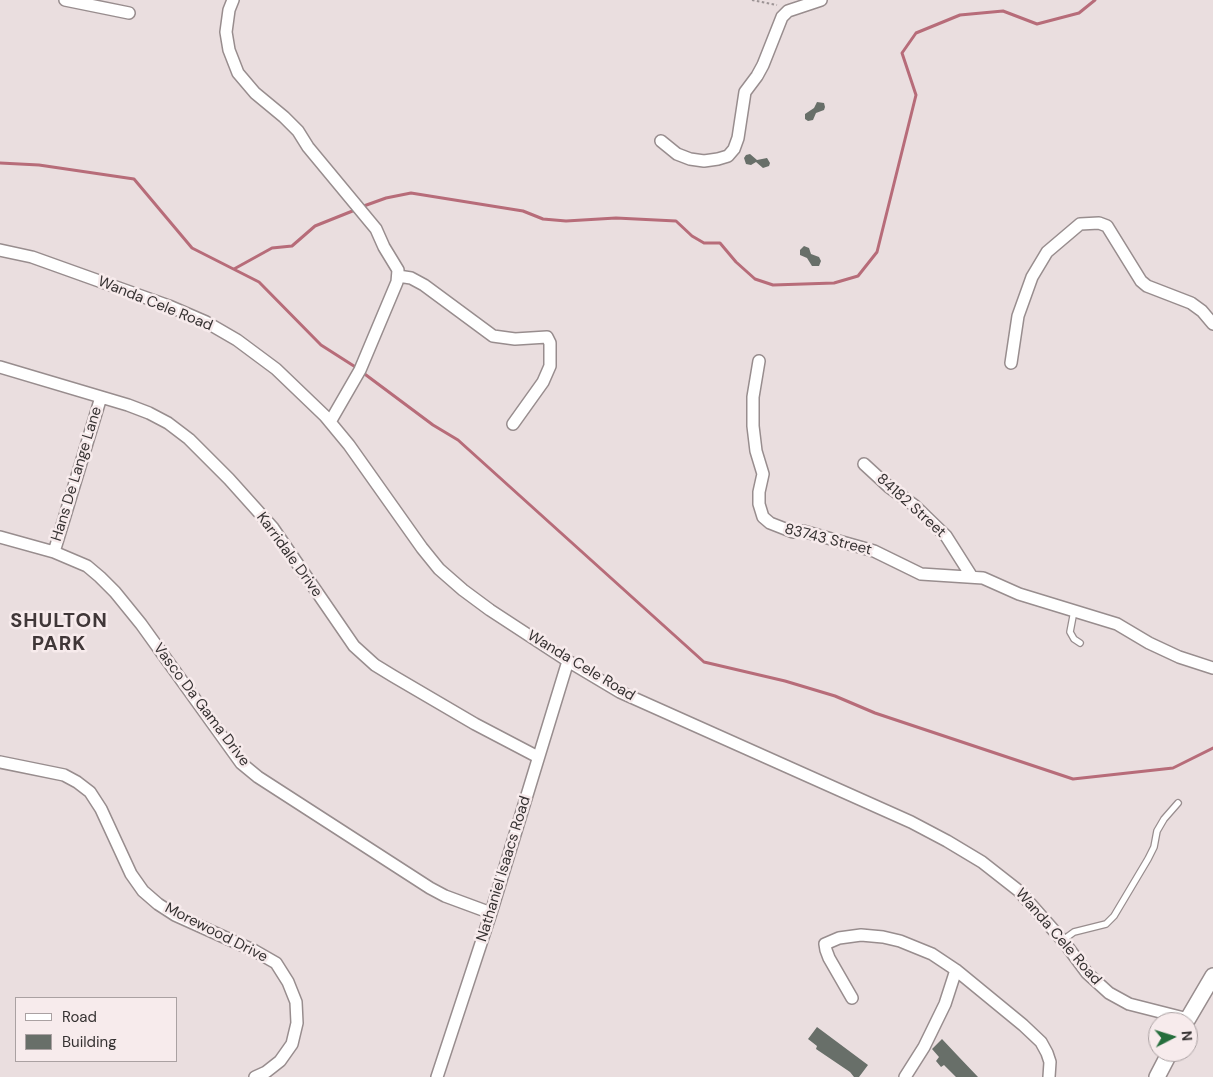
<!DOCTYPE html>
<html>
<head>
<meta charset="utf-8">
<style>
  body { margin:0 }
  #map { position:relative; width:1213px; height:1077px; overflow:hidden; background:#eadedf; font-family:"DM Sans",sans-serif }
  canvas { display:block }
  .legend { position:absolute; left:15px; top:997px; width:162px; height:65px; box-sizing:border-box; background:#f7ebec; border:1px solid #aaa1a2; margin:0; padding:6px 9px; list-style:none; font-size:15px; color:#363232 }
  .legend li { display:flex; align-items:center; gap:10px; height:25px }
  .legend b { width:25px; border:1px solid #aaa1a2 }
  .north { position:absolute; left:1148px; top:1012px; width:50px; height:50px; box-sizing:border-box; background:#f7ebec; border:1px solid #aaa1a2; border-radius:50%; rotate:85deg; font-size:14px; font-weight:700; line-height:20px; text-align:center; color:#363232 }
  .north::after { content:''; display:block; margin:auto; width:18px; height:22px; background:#256e3c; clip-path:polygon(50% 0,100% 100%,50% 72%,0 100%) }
</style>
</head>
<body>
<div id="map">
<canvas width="1213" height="1077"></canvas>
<ul class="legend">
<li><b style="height:6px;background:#fff"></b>Road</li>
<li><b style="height:14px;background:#686f69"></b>Building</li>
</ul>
<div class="north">N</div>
</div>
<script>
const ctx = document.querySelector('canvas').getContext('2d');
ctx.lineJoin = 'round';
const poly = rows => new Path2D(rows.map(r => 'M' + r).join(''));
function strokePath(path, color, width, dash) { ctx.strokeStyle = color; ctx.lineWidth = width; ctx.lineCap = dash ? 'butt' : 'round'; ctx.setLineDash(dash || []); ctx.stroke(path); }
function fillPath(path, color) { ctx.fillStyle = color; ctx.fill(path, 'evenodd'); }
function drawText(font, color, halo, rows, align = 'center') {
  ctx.font = font + ' "DM Sans",sans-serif'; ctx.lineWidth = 5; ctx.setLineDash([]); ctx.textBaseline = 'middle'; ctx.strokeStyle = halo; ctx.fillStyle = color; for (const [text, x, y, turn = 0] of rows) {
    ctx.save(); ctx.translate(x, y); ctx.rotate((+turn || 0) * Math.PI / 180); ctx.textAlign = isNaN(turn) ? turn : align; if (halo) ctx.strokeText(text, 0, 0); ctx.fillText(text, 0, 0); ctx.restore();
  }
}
strokePath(poly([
  [0,163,39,165,134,179,192,248,259,282,321,345,357,368],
  [361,207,386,198,411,193,523,211,543,219,566,221,616,218,676,221,692,236,704,243,720,243,736,262,755,279,773,285,834,283,858,276,877,252,916,95,902,53,916,33,960,15,1003,11,1037,24,1079,13,1095,0],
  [234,269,272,248,292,246,315,226,355,210],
  [362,372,433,425,458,440,704,662,785,681,835,696,875,713,1073,779,1173,768,1213,748]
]), '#b76c79', 3);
fillPath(poly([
  [817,102,824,103,825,107,824,110,816,113,813,120,808,121,805,119,805,114,814,108],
  [750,154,757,160,767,158,770,163,769,166,763,168,756,162,751,165,746,164,744,158,746,155],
  [804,246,809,248,811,254,819,257,821,261,819,266,812,266,807,258,800,255,800,250],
  [817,1027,868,1065,859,1077,854,1077,850,1072,816,1049,817,1046,808,1039],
  [942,1039,958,1056,978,1077,956,1077,944,1065,941,1067,936,1061,939,1057,932,1049]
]), '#686f69');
const service = poly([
  [1074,611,1070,632,1074,639,1080,643],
  [1063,940,1074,932,1106,924,1114,916,1148,859,1154,847,1157,831,1164,819,1178,803]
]);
const minor = poly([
  [65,0,129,13],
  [233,0,229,10,226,32,229,50,238,73,255,93,284,117,298,131,308,147,376,229,384,247,398,270,397,282,360,370,330,422],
  [661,141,677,154,690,159,704,161,718,159,728,156,734,149,738,138,745,92,757,76,763,65,782,17,788,11,821,0],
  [0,250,32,257,169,306,206,322,237,340,276,369,325,416,349,445,422,548,439,569,463,590,490,610,568,661,620,692,911,822,947,841,982,862,1019,891,1064,942,1087,973,1109,993,1129,1004,1188,1019],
  [398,276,411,278,424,285,493,336,515,339,547,337,550,343,550,366,543,382,513,424],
  [759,361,753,397,753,426,756,451,763,474,759,492,759,504,763,517,770,523,793,532,803,531,874,551,921,574,983,578,1019,594,1117,624,1149,643,1179,657,1213,668],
  [1011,363,1018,316,1032,277,1047,252,1080,224,1099,223,1107,226,1141,281,1147,286,1191,303,1202,311,1213,324],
  [0,367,128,405,149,413,168,423,189,439,229,479,273,528,354,646,375,665,393,676,475,724,538,757],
  [864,464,889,487,915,506,946,536,972,577],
  [0,537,54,552,87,566,100,577,115,592,141,624,241,763,258,777,430,888,445,896,491,913],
  [54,552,101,397],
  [0,762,64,775,77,782,90,792,101,809,131,874,143,891,158,904,175,915,255,951,276,963,288,982,296,1002,297,1023,292,1044,280,1061,266,1072,255,1077],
  [852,998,829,958,826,950,825,944,839,938,861,935,883,937,900,941,932,954,956,970,1023,1025,1041,1042,1047,1053,1050,1062,1049,1077],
  [437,1077,491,913,568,661],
  [905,1077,924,1047,945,1004,956,970]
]);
const tertiary = poly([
  [1186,1022,1213,976],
  [1157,1077,1170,1052]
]);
strokePath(service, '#988d8e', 8);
strokePath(minor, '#988d8e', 14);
strokePath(tertiary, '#988d8e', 18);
strokePath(poly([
  [752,0,777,5]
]), '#9d9495', 2, [2.5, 2.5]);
strokePath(service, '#fff', 5.5);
strokePath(minor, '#fff', 11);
strokePath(tertiary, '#fff', 15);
drawText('15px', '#363232', '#f7ebec', [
  ["Wanda Cele Road",155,304,22],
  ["Hans De Lange Lane",77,474,-73],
  ["84182 Street",911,506,42],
  ["83743 Street",828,540,14],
  ["Karridale Drive",289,555,54],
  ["Wanda Cele Road",581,666,31],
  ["Vasco Da Gama Drive",201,705,53],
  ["Nathaniel Isaacs Road",504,869,-73],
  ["Morewood Drive",216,933,27],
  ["Wanda Cele Road",1058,937,49]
]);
ctx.letterSpacing = '1px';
drawText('bold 20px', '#403738', '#f7ebec', [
  ["SHULTON",59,622],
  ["PARK",59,645]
]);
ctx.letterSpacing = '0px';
</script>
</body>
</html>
